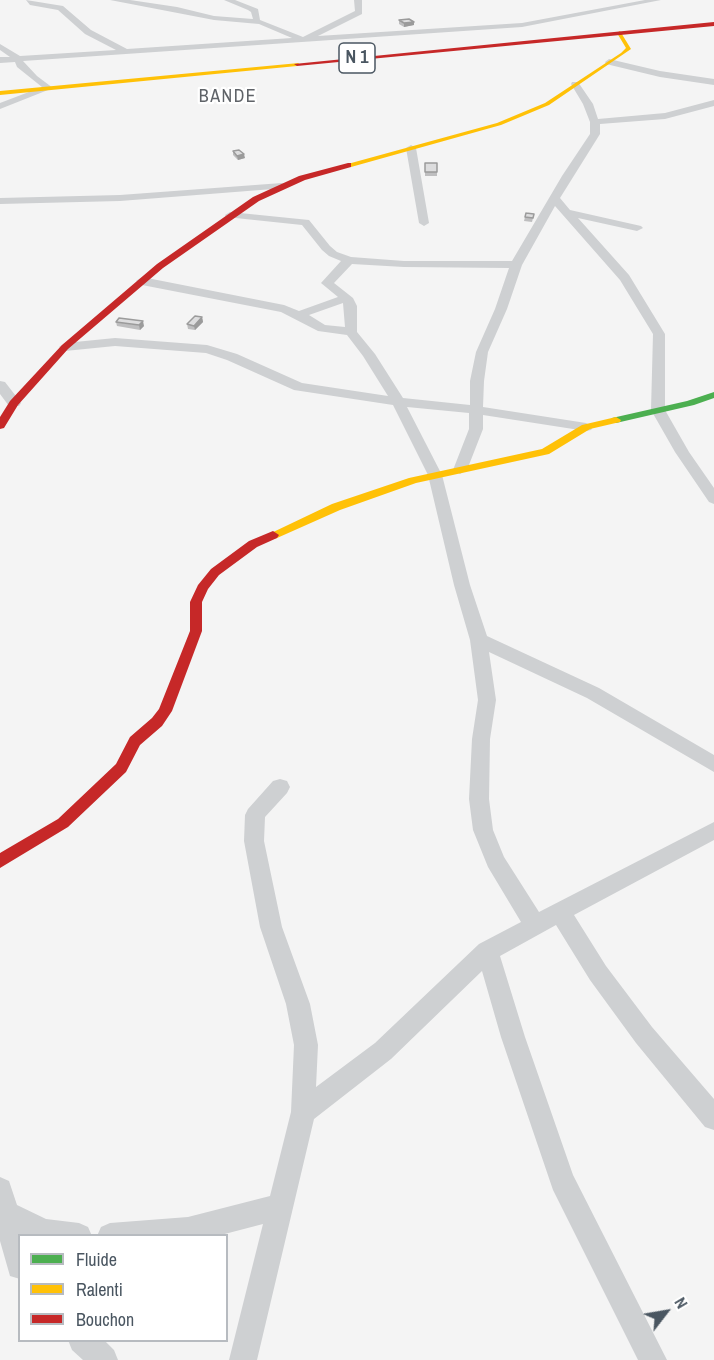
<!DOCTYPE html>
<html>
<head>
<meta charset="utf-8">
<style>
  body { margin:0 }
  #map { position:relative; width:714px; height:1360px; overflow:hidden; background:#f4f4f4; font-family:"Archivo Narrow",sans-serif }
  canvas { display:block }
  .legend { position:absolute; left:18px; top:1234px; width:210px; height:108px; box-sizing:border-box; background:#fff; border:2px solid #b7bbc0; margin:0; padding:8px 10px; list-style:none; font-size:18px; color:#4a5661 }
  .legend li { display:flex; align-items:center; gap:12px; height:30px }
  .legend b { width:30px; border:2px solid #b7bbc0 }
  .north { position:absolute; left:636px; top:1282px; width:60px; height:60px; -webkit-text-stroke:4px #fff; paint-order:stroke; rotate:59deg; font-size:16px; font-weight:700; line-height:24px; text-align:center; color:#4a5661 }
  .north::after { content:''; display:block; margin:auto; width:21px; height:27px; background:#4a5661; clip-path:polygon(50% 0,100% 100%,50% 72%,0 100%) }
</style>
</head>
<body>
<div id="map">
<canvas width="714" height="1360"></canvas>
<ul class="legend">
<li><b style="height:8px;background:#4caf50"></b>Fluide</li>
<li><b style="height:8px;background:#ffc107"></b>Ralenti</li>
<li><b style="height:8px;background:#c62828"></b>Bouchon</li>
</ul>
<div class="north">N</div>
</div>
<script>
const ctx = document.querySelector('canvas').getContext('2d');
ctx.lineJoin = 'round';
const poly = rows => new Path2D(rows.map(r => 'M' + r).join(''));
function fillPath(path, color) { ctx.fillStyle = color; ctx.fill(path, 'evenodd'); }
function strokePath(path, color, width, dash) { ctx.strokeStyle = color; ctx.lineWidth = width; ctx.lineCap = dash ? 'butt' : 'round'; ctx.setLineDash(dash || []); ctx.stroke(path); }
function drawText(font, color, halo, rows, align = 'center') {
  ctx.font = font + ' "Archivo Narrow",sans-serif'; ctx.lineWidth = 4.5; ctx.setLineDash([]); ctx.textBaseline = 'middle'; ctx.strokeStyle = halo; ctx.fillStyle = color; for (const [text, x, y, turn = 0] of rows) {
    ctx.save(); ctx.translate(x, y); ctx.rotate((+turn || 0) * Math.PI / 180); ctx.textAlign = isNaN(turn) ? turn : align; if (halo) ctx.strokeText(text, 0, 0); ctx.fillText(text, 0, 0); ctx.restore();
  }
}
fillPath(poly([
  [26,0,63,6,91,30,127,49,292,38,259,24,214,20,110,0,130,0,177,7,214,16,253,19,251,12,248,10,224,0,235,0,258,9,260,20,303,37,355,11,354,0,362,0,362,14,318,36,522,23,645,0,661,0,522,27,23,61,37,76,53,88,0,109,0,103,42,87,17,67,15,62,0,63,0,57,10,57,0,50,0,44,20,56,116,50,85,34,58,10,30,5,26,0],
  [609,59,660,71,714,79,714,85,660,77,606,64,605,62,609,59],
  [572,82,578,82,593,104,598,119,665,113,714,100,714,106,665,119,600,124,600,134,560,198,570,210,641,226,643,228,637,231,578,218,629,275,665,334,665,410,689,452,714,488,714,504,709,502,675,452,651,410,653,334,620,280,555,206,522,265,507,309,488,352,484,381,483,407,586,423,593,427,591,430,586,431,483,415,483,429,467,470,460,474,453,470,469,429,469,413,407,407,442,475,470,585,487,636,599,688,714,755,714,772,587,698,489,652,496,700,490,739,489,799,493,830,504,857,539,912,714,822,714,840,574,915,606,966,652,1027,714,1099,714,1130,705,1127,636,1043,590,980,556,925,500,956,525,1037,573,1175,667,1360,638,1360,553,1190,501,1037,482,971,391,1059,314,1119,257,1360,229,1360,263,1224,217,1236,97,1236,101,1227,110,1223,188,1217,270,1196,291,1112,294,1045,286,1004,260,927,244,841,245,815,248,809,273,781,280,779,287,781,290,787,287,793,265,817,264,841,282,927,310,1004,318,1045,316,1087,375,1043,479,944,521,922,488,867,473,830,469,799,472,739,478,700,470,640,454,585,428,475,393,405,294,390,227,360,206,353,115,346,65,351,59,347,65,343,115,338,207,345,237,354,302,383,388,396,363,356,347,335,318,331,281,312,142,285,136,281,142,277,284,305,299,311,338,297,321,283,341,261,329,256,322,250,302,225,226,217,225,215,230,212,309,220,330,246,337,252,351,257,404,261,512,261,562,176,590,134,590,122,583,104,571,84,572,82],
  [352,264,404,267,509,268,495,309,476,352,470,381,470,405,403,398,375,354,357,332,357,306,353,298,334,283,352,264],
  [343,303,345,327,325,325,309,315,343,303],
  [411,145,416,148,429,223,424,226,419,223,406,148,411,145],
  [282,183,287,186,286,188,120,201,0,204,0,198,120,195,282,183],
  [0,381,5,382,19,400,21,403,19,406,9,406,0,394,0,381],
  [0,1177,9,1181,17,1205,46,1219,79,1223,88,1227,92,1236,20,1236,20,1279,10,1276,0,1241,0,1177],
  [68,1340,104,1340,114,1350,118,1360,83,1360,72,1350,68,1340]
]), '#ced0d2');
fillPath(poly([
  [714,392,714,398,694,405,616,423,611,420,612,418,687,401,714,392]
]), '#4caf50');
fillPath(poly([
  [620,31,631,49,549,105,501,125,351,167,344,165,497,123,545,103,621,53,626,48,617,33,620,31],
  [299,63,297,66,0,95,0,91,299,63],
  [616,417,621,420,620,422,590,429,549,454,416,483,340,510,277,538,273,539,267,535,332,504,409,478,542,449,582,425,616,417]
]), '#ffc107');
fillPath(poly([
  [714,22,714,26,297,66,294,64,714,22],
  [348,163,351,163,351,167,305,180,259,201,163,268,68,349,18,405,4,428,0,429,0,417,10,401,62,345,157,264,253,197,299,176,348,163],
  [273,531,279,535,277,538,257,547,219,575,208,589,202,602,202,631,172,711,162,726,140,745,126,772,68,827,0,868,0,853,58,819,116,764,130,737,152,718,159,709,190,631,190,602,198,585,211,569,249,541,273,531]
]), '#c62828');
fillPath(poly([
  [399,20,414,25,404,27,399,24],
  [233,151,245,158,238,160,233,155],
  [425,163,437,172,437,176,425,176],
  [534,214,532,222,524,221,525,217],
  [202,317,203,322,195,330,188,329,187,324],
  [116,322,144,326,140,330,117,326]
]), '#bebebf');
fillPath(poly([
  [414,22,414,25,404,27,404,23],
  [244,154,245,158,238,160,237,156],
  [202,317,203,322,195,330,194,326],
  [143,321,144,326,140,330,139,325]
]), '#9b9b9b');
const building = poly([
  [409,19,414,22,404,23,399,20,409,19],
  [239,150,244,154,237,156,233,151,239,150],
  [425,163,437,163,437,172,425,172,425,163],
  [526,213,534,214,533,218,525,217,526,213],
  [195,316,202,317,194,326,187,324,195,316],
  [119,318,143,321,139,325,116,322,119,318]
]);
fillPath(building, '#ddddde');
strokePath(building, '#9b9b9b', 1.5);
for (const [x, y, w] of [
  [357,58,36]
]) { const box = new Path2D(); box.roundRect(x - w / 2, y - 15, w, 30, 4.5); ctx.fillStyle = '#fff'; ctx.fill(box); strokePath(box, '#4a5661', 1.5); }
drawText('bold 18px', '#4a5661', null, [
  ["N 1",357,58]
]);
ctx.letterSpacing = '1.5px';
drawText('18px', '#5f6368', '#fff', [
  ["BANDE",228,97]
]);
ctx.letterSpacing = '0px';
</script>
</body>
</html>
